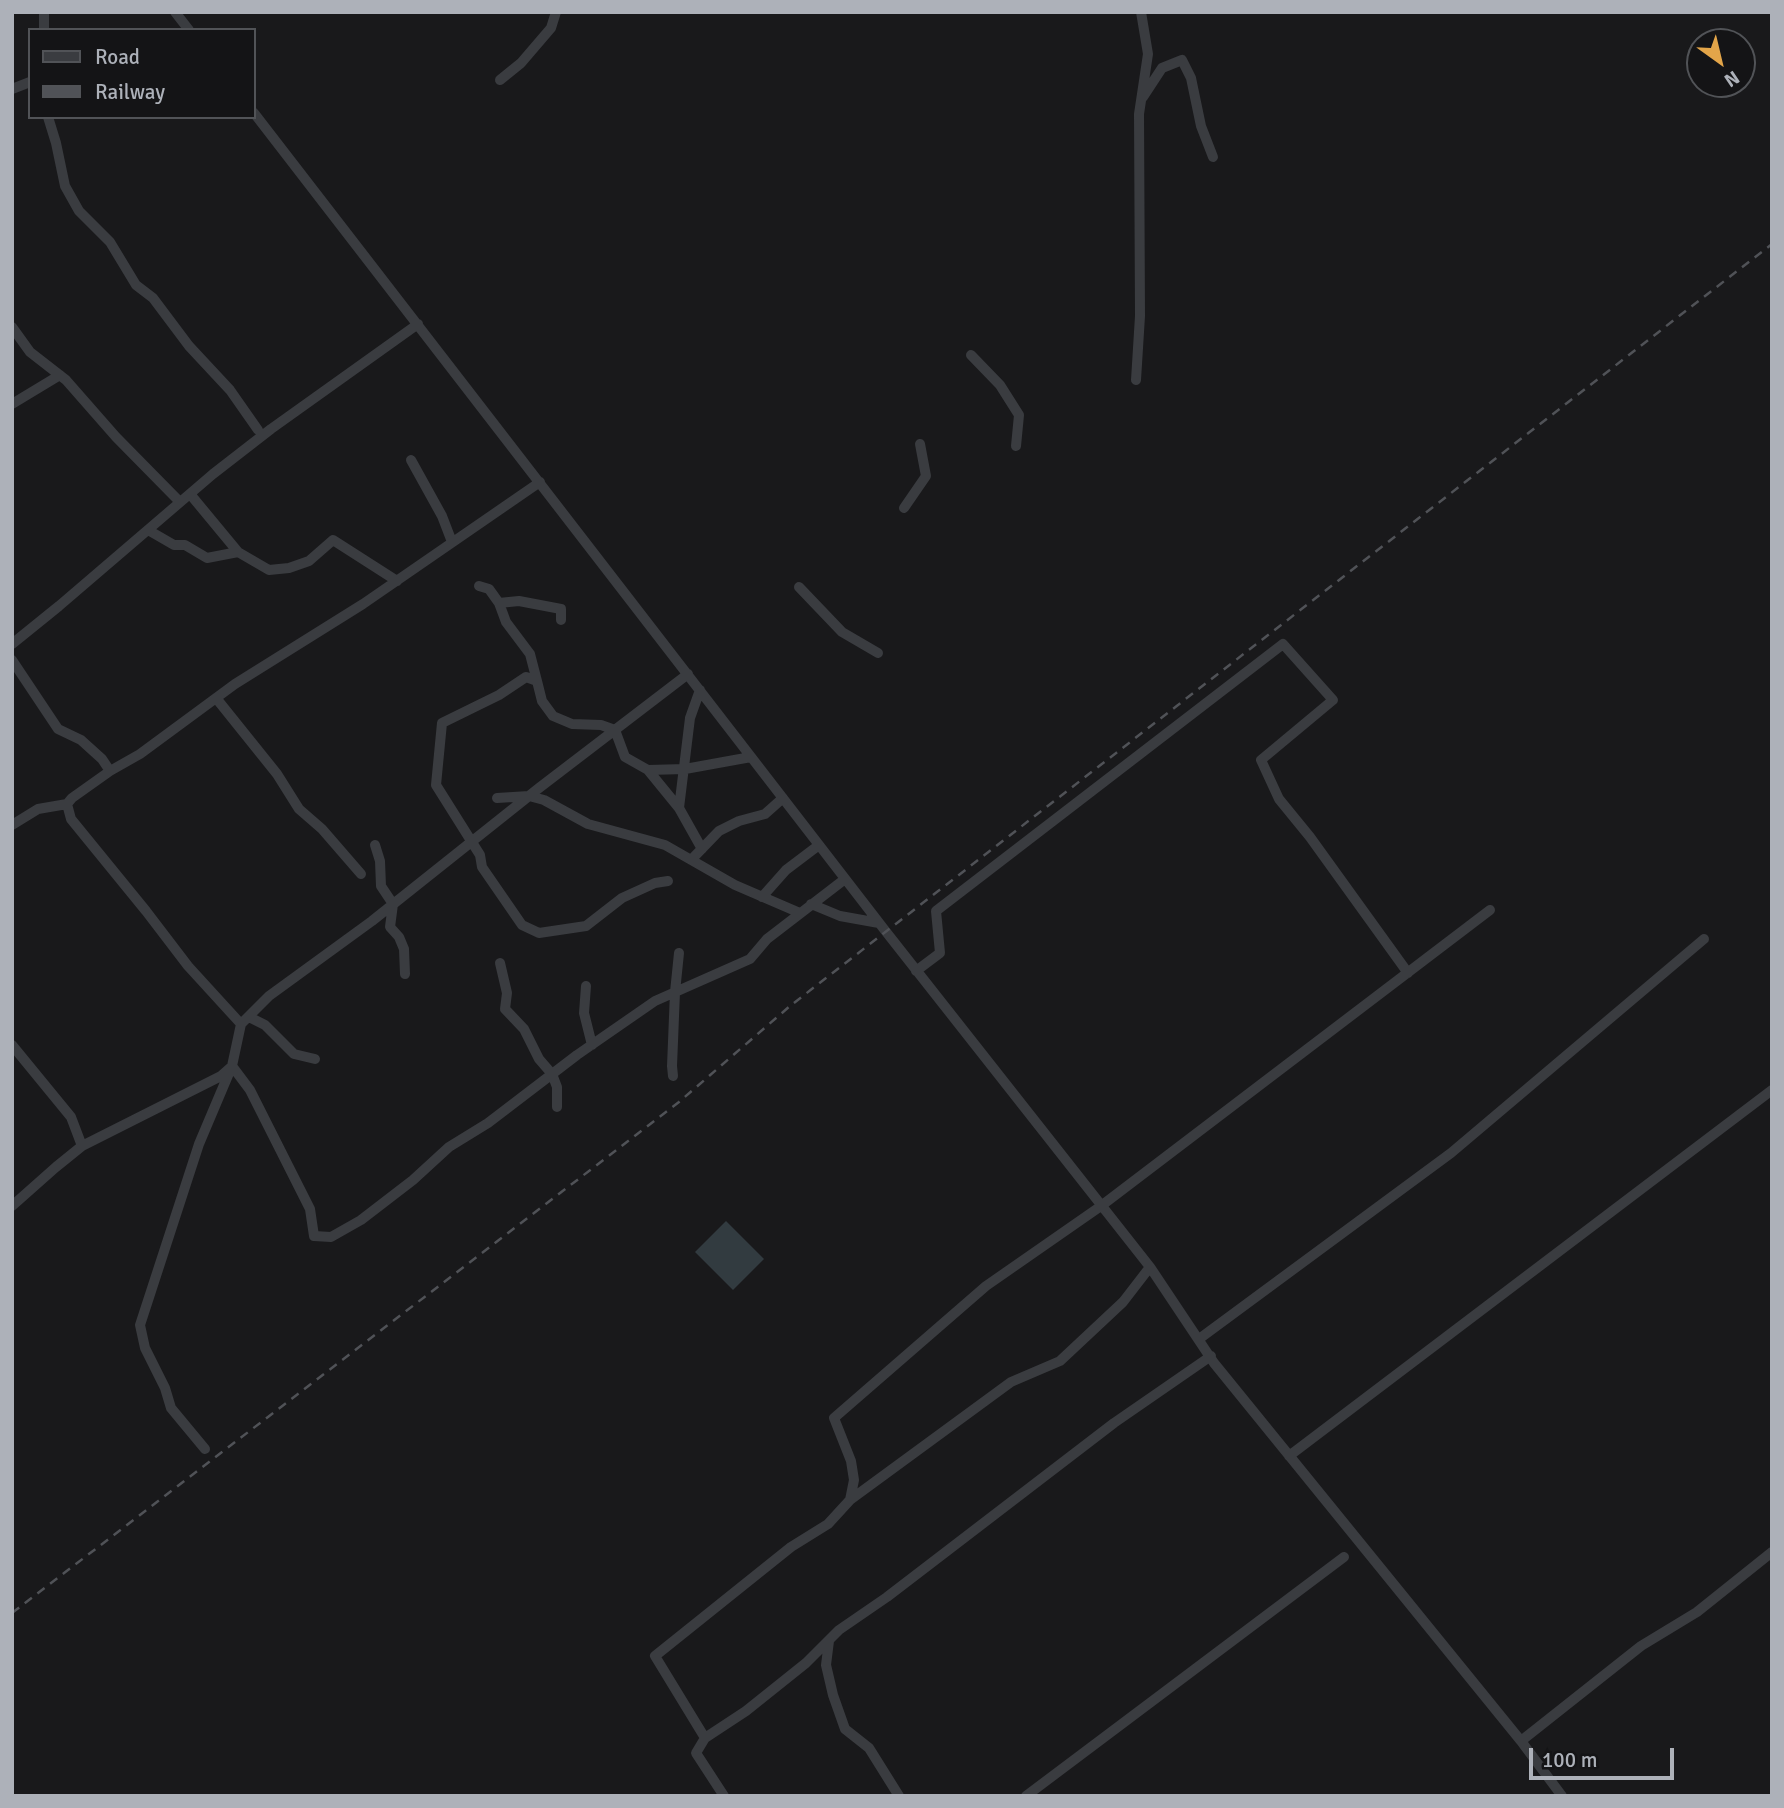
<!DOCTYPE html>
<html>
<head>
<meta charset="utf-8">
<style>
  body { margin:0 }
  #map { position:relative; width:1784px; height:1808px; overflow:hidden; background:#19191b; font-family:Signika,sans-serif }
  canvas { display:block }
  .frame { position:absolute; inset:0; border:14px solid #adb1b9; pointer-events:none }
  .legend { position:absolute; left:28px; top:28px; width:228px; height:91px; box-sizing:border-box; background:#141416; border:2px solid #515357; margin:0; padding:9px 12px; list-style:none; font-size:21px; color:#adb1b9 }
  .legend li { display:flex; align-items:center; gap:14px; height:35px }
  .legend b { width:35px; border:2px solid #515357 }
  .north { position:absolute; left:1686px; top:28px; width:70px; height:70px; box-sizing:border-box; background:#141416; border:2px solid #515357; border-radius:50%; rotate:146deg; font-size:19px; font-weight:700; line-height:28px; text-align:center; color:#adb1b9 }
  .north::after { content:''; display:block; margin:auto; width:24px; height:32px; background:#e3a549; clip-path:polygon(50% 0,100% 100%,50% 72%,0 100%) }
  .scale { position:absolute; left:1529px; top:1748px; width:145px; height:32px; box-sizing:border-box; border:4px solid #adb1b9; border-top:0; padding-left:9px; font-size:21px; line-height:24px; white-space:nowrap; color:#adb1b9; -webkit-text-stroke:5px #141416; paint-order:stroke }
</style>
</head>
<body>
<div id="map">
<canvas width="1784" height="1808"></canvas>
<div class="frame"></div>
<ul class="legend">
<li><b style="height:9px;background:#3a3c40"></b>Road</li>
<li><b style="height:9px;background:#505257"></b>Railway</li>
</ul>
<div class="north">N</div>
<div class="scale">100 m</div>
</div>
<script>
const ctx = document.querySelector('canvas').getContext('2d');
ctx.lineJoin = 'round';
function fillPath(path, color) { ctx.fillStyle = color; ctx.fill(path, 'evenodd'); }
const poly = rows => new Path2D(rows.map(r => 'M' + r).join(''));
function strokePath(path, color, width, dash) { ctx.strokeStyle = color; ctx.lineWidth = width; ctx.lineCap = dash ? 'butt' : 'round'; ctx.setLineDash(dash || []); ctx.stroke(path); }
fillPath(poly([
  [726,1221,764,1259,733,1290,695,1252]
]), '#323b40');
strokePath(poly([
  [175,12,189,30],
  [44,30,44,12],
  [500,80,521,63,551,28,556,12],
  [12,89,30,82],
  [1143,97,1162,68,1182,60,1191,78,1201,126,1213,157],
  [254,113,887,933,1150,1267,1214,1363,1521,1741,1562,1796],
  [48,117,56,143,65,186,79,211,110,242,136,285,153,298,189,346,230,390,258,430],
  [12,327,30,352,66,380,116,437,177,499],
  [971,355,1000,385,1019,415,1016,446],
  [1136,380,1140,316,1139,114,1148,54,1141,12],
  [12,404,60,375],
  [411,460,442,516,452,542],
  [190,494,238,552],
  [904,508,926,476,920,444],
  [148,530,174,545,185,545,207,558,238,552,269,570,289,568,309,561,333,540,397,581],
  [479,586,489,589,499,603,506,622,530,654,537,681],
  [799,587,842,632,878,653],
  [499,603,519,601,561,609,561,620],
  [12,644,59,606,213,474,271,429,418,324],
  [12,660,58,729,81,740,102,759,110,771,72,798,67,804,71,819,146,911,188,966,241,1024],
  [216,698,277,774,299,809,322,829,361,874],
  [648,770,679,808,702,849],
  [110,771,140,754,235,684,363,604,540,482],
  [497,798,529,796,544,800,588,824,665,845,735,885,800,913],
  [679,808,690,718,700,690],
  [12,825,38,809,67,804],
  [375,845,380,861,381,886,393,904,390,927,399,937,404,949,405,974],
  [691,860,719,831,739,821,765,814,783,798],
  [668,881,655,883,622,898,586,926,539,933,522,925,482,867,480,855,436,785,442,723,499,695,526,677,537,681,542,701,553,716,572,724,601,725,615,730,625,757,648,770,685,769,751,757],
  [762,897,786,870,819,845],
  [811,904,840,916,879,923],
  [500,963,507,993,505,1009,524,1029,539,1059,552,1074,557,1087,557,1107],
  [916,971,940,953,936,911,1283,644,1333,700,1261,760,1279,799,1310,837,1408,973],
  [586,986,584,1013,592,1045],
  [249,1017,265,1025,294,1054,315,1059],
  [12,1045,71,1117,82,1146],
  [232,1066,250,1090,310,1209,314,1236,331,1237,361,1220,413,1180,449,1147,488,1123,577,1055,655,1001,750,959,767,939,845,879],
  [673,1076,672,1066,675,992,679,953],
  [12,1206,56,1167,82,1146,221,1076,230,1068],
  [1199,1339,1451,1153,1704,939],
  [205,1449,171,1408,165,1388,145,1348,140,1325,199,1144,232,1066,241,1024,269,996,372,921,539,788,688,674],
  [1289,1456,1772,1090],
  [850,1500,854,1480,851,1461,834,1418,986,1286,1101,1206,1490,910],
  [829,1641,826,1665,833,1695,845,1729,869,1748,899,1796],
  [705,1738,746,1711,806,1663,839,1630,887,1597,1114,1423,1211,1356],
  [1521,1741,1641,1646,1697,1612,1772,1552],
  [724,1796,696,1753,705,1738,655,1656,791,1547,828,1524,850,1500,1011,1382,1060,1361,1123,1302,1150,1267],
  [1026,1796,1344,1557]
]), '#3a3c40', 10);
strokePath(poly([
  [12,1613,679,1102,790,1006,1772,244]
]), '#505257', 2.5, [9, 7]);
</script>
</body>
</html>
